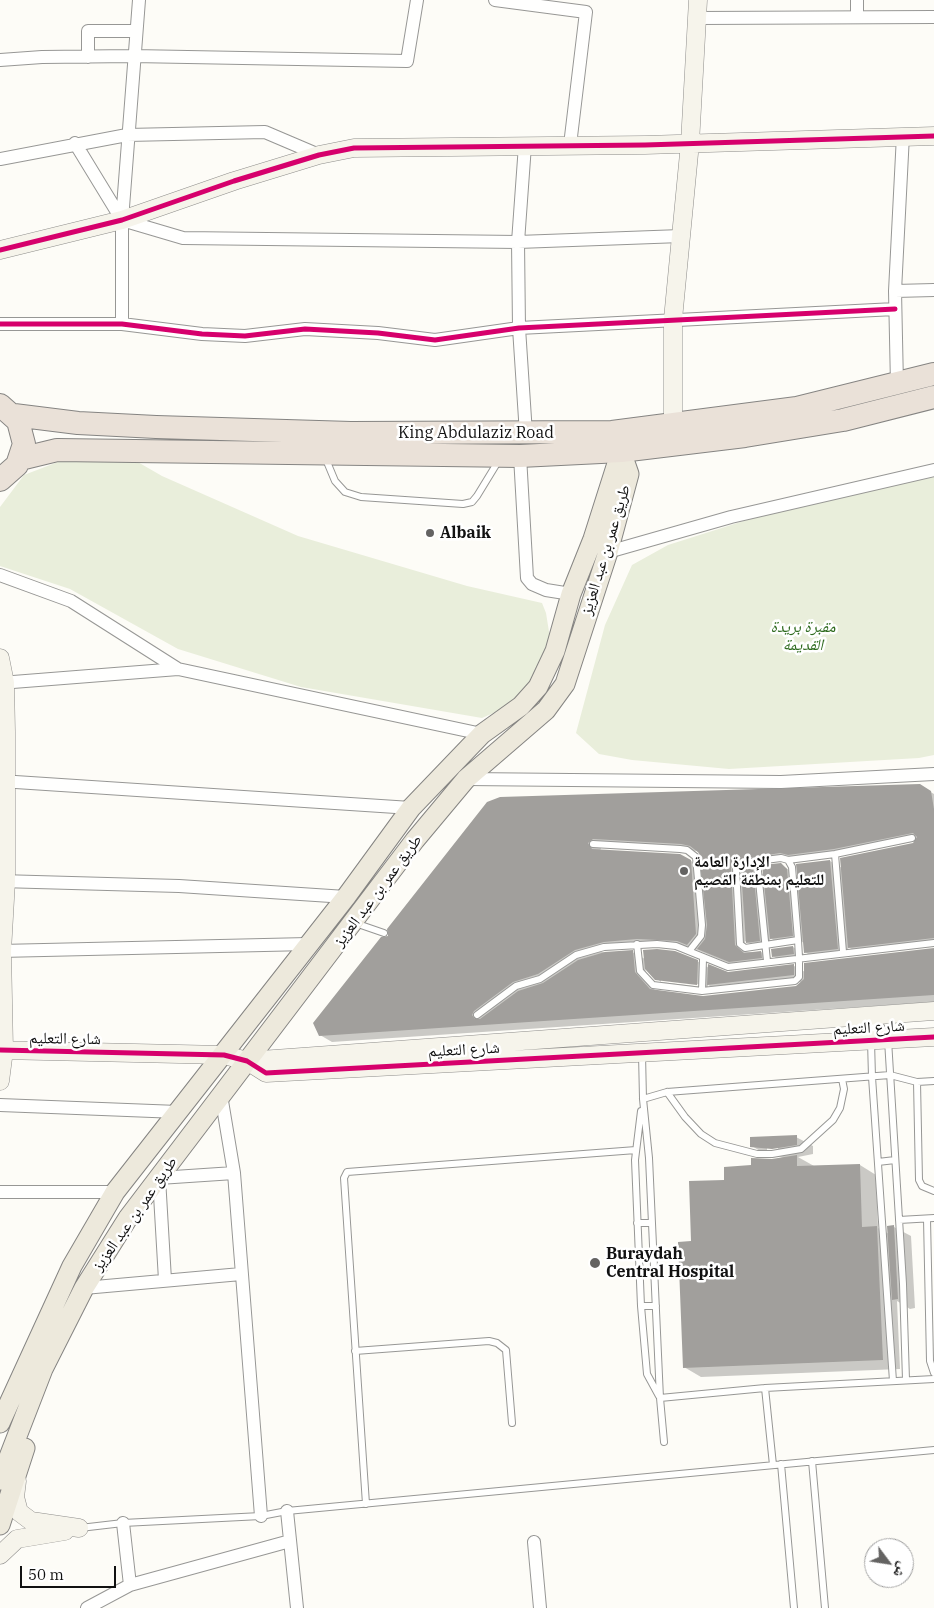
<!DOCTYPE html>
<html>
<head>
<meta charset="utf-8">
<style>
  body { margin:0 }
  #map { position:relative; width:934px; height:1608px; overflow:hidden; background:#fdfcf7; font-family:"IBM Plex Serif","Noto Naskh Arabic",serif }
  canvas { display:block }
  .north { position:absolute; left:864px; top:1538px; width:50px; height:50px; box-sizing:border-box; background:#fff; border:1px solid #a0a0a0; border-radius:50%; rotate:121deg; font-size:14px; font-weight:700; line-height:20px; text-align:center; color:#111 }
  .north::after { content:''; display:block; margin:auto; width:18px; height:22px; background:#646362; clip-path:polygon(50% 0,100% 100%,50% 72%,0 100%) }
  .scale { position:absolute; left:20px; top:1566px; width:96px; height:22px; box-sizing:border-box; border:2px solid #111; border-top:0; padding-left:6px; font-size:15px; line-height:18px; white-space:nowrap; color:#111; -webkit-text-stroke:4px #fff; paint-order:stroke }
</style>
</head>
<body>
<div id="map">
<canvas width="934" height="1608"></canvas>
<div class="north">ش</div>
<div class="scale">50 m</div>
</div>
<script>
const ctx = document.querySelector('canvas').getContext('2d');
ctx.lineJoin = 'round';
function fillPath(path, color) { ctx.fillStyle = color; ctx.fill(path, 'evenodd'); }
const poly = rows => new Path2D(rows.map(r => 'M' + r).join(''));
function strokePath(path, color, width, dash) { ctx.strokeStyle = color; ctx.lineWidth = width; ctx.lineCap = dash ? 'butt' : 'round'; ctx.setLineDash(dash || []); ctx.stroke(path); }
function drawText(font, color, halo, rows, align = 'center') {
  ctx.font = font + ' "IBM Plex Serif","Noto Naskh Arabic",serif'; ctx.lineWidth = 5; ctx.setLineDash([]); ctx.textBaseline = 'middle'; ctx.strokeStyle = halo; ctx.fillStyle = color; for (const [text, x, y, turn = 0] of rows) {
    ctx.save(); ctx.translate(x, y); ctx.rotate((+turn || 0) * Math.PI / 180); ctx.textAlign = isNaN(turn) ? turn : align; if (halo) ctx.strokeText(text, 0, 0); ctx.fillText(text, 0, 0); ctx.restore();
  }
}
fillPath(poly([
  [63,460,136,461,162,476,298,536,467,586,542,603,546,613,551,644,535,679,507,707,482,718,301,687,178,649,70,589,0,566,0,507,24,475],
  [934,477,934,755,919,758,729,769,632,760,599,754,576,733,605,625,632,565,668,545,791,506]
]), '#e9eedb');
fillPath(poly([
  [920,786,934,794,934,945,860,954,848,947,849,955,816,959,805,952,804,942,782,945,770,938,771,947,759,948,745,941,746,952,761,952,772,958,773,964,741,968,690,947,649,945,615,948,599,952,632,952,645,959,697,961,709,968,726,973,794,966,805,972,934,949,934,1002,332,1042,320,1035,488,803],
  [916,841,914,844,842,868,830,861,797,865,798,876,780,864,765,875,752,868,745,870,748,866,793,859,801,861,846,855],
  [602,846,698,851,702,867,691,861,600,851],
  [645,967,661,982,661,980,704,985,703,987,661,982,668,986,708,991,708,985,720,991,801,982,796,987,703,997,657,992,647,982],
  [793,947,804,954,805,960,784,963,773,956],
  [796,1137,813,1146,813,1154,798,1157,814,1166,860,1165,876,1175,878,1228,889,1234,894,1227,911,1236,915,1308,910,1309,897,1301,900,1369,701,1377,684,1367,693,1242,726,1181,752,1167,783,1157,768,1156,752,1146],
  [767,1147,778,1148,778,1151,767,1150]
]), '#0003');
fillPath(poly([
  [920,784,931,791,934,809,934,938,848,948,840,858,913,843,917,837,913,833,834,849,788,855,780,853,737,860,731,868,735,945,744,953,761,951,762,958,729,962,697,949,705,939,707,925,699,853,690,846,681,844,593,839,588,843,592,849,680,854,691,860,696,934,687,945,677,941,637,939,604,942,575,950,538,974,513,982,474,1011,472,1015,475,1019,480,1019,518,991,543,983,578,960,605,952,633,950,635,972,650,989,703,996,796,986,804,979,804,963,934,948,934,995,319,1036,313,1023,381,937,388,936,387,929,487,802,500,797],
  [830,860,838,949,804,953,796,864],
  [781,863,787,869,793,936,770,939,762,865],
  [753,867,760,941,746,943,741,870],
  [793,946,794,954,772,957,771,949],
  [657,949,675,951,698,960,697,985,655,980,645,969,643,950],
  [708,964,728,972,794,964,794,975,707,985],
  [797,1135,797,1145,772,1149,750,1147,750,1137],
  [797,1155,797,1166,860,1164,862,1227,877,1226,883,1360,683,1368,678,1242,691,1241,689,1181,724,1180,724,1167,751,1165,751,1158,772,1159],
  [894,1225,898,1299,892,1300,887,1226]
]), '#a19f9c');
const lane = poly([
  [325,457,335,481,345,492,361,497,463,504,472,502,477,496,499,460],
  [593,844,680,849,687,850,696,857,702,925,701,936,690,950],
  [835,854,843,952],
  [788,860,835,854,912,838],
  [757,861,767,961],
  [355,923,384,933],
  [637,944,640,971,653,985,702,991],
  [703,959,702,991,795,981,799,977,799,957,798,940,792,867,788,860,781,858,757,861,740,864,736,868,740,944,745,948,798,940],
  [477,1015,516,986,540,979,576,955,604,947,657,944,676,946,728,967,934,943],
  [876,1017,888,1040,903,1284,906,1380],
  [876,1017,871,1041,872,1077,893,1381],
  [642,1054,643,1099,649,1158,660,1398,664,1442],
  [917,1082,919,1180,922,1186,934,1191],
  [667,1092,685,1117,701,1134,715,1143,757,1154,772,1154,801,1149,833,1120,840,1108,844,1089,842,1079],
  [643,1099,667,1092,890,1075,917,1082,934,1081],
  [641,1111,635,1160,641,1306,647,1374,659,1396],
  [878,1162,895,1160],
  [927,1219,930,1361,934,1373],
  [899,1220,934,1218],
  [637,1223,652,1223],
  [641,1306,656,1306],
  [355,1351,489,1341,497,1343,506,1350,512,1423],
  [765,1388,773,1465],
  [660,1398,765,1388,934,1379],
  [812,1461,825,1608],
  [781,1464,794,1608],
  [366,1504,344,1178,347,1172,636,1150],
  [80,1528,123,1523,261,1516,287,1511,934,1450]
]);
const street = poly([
  [495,0,586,12,570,145],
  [857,17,857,0],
  [698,18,934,17],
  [88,57,88,31,136,31],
  [0,60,42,57,133,56,407,61,417,0],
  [75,143,122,220,183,238,518,242,681,236],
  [525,145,518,242,519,328,526,434],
  [0,159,127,135,265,132,319,155],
  [895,291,934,290],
  [0,324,122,324,202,334,245,336,305,329,378,333,435,340,519,328,895,309],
  [122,324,122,220,139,0],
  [897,385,895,291,903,135],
  [520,456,527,578,532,584,546,590,571,594],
  [608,552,731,517,934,470],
  [0,575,71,601,178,669],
  [0,683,178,669,482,734],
  [466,779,781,782,934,774],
  [0,781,411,808],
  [0,881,179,886,346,897],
  [0,951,308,944],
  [221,1095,234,1173,261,1516],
  [0,1105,178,1112],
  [0,1192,115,1192],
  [165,1280,159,1178,234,1173],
  [84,1288,241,1274],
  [287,1511,297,1608],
  [123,1523,130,1585],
  [534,1542,540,1608],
  [87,1608,130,1585,290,1541]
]);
const secondary = poly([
  [0,250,122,220,234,181,319,155,354,148,645,145,934,136],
  [673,424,673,319,690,143,698,0],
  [0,658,5,683,6,732,6,881,2,951,4,1050,0,1081],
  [0,1050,224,1055,247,1061,266,1073,934,1037],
  [247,1061,934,1011],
  [17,1481,15,1497,19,1512,31,1521,79,1528],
  [0,1555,17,1539,65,1531]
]);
const primary = poly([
  [0,1423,72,1266,115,1192,346,897,411,808,482,734,521,706,538,687,555,651,571,594,593,539,621,451],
  [0,1480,43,1369,84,1288,128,1218,415,840,466,779,546,710,565,684,608,552,629,474,621,451],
  [0,1525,25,1448]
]);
const highway = poly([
  [0,405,18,421,24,444,17,465,0,480],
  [14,415,78,423,156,427,351,433,612,432,797,408,934,374],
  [20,459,57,450,520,456,621,451,745,436,843,420,934,397]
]);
strokePath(lane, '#979795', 8);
strokePath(street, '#979795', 14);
strokePath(secondary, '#8e8d8b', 19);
strokePath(primary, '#858482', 21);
strokePath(highway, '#858482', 24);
strokePath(lane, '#fffffe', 6);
strokePath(street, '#fffffe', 12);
strokePath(secondary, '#f6f4eb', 18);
strokePath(primary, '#ede9dc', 19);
strokePath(highway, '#eae1d8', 22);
strokePath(poly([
  [0,250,122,220,234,181,319,155,354,148,645,145,934,136],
  [0,324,122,324,202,334,245,336,305,329,378,333,435,340,519,328,895,309],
  [0,1050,224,1055,247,1061,266,1073,934,1037]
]), '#d6006c', 5);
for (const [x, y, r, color] of [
  [430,533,5,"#646362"],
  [684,871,5,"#646362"],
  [595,1263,6,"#646362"]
]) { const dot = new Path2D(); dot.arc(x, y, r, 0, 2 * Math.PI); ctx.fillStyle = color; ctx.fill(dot); strokePath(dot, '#fff', 2); }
drawText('16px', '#111', '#fff', [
  ["King Abdulaziz Road",476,433],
  ["طريق عمر بن عبد العزيز",606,550,-73],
  ["طريق عمر بن عبد العزيز",378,891,-53],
  ["شارع التعليم",869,1028,-3],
  ["شارع التعليم",65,1039,1],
  ["شارع التعليم",464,1050,-3],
  ["طريق عمر بن عبد العزيز",135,1214,-55]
]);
drawText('bold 16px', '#111', '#fff', [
  ["Albaik",440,533],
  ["الإدارة العامة",694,862],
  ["للتعليم بمنطقة القصيم",694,880],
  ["Buraydah",606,1254],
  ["Central Hospital",606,1272]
], 'left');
drawText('italic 16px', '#2f6b1f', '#fff', [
  ["مقبرة بريدة",803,627],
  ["القديمة",803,645]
]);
</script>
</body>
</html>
